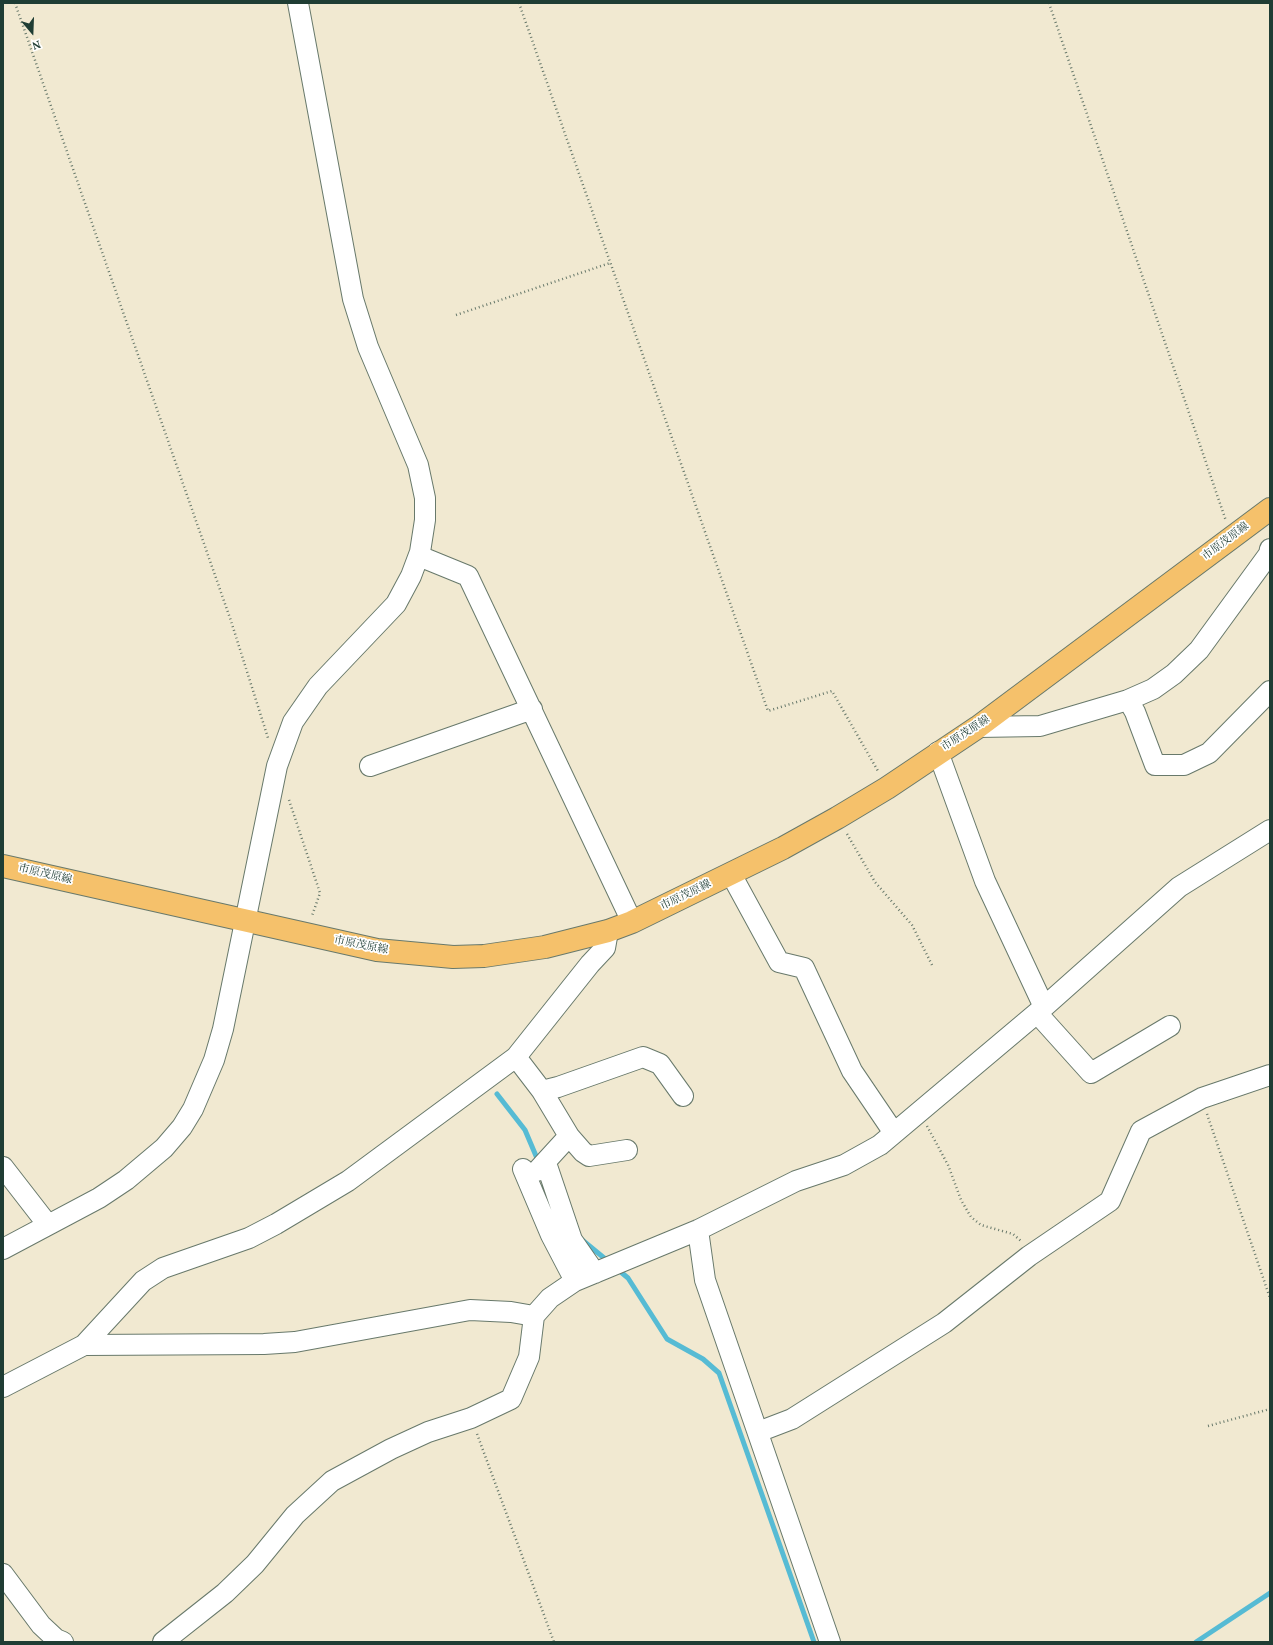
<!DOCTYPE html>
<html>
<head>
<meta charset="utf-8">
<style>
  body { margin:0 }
  #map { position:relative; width:1273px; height:1645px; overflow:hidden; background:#f1e9d1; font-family:Vollkorn,serif }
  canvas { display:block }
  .frame { position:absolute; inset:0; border:4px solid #1f3d34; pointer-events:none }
  .north { position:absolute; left:12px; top:12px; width:40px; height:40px; -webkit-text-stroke:3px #fff; paint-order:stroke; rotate:161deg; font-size:11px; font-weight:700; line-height:16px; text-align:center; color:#1f3d34 }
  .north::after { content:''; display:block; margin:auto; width:14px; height:18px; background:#1f3d34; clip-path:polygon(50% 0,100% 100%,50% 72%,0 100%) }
</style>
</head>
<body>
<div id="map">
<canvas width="1273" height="1645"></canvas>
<div class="frame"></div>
<div class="north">N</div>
</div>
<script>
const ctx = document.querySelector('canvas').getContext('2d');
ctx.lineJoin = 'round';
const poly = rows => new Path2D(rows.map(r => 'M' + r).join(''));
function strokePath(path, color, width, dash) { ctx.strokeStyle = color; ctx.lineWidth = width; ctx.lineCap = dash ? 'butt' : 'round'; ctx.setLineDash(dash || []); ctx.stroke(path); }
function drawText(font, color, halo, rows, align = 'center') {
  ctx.font = font + ' Vollkorn,"Noto Serif JP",serif'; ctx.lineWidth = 3.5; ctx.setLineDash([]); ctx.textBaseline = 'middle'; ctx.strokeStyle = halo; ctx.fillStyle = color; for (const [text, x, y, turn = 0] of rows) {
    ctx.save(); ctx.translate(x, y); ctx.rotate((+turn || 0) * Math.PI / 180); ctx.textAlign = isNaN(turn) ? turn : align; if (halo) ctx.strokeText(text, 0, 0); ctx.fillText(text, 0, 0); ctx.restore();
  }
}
strokePath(poly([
  [497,1094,525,1130,539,1163],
  [581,1239,609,1262],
  [616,1268,628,1278,667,1339,703,1359,719,1373,814,1642],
  [1196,1642,1270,1593]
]), '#56bbd4', 5);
const minor = poly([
  [419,556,468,576,632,922],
  [1128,700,1135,712,1155,765,1184,765,1209,753,1270,691],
  [978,727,1040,726,1128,700,1153,689,1174,674,1199,650,1269,554,1270,549],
  [938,752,985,881,1044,1007],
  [370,766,532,709],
  [731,874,779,962,804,968,852,1071,894,1133],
  [1037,1013,1091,1073,1170,1026],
  [516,1057,542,1091,569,1136,583,1152,589,1156,627,1150],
  [542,1091,558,1087,643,1057,660,1064,683,1096],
  [546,1163,572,1240,595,1273],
  [3,1167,48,1225],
  [523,1169,551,1235,575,1281],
  [537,1171,569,1136],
  [698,1230,705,1280,830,1642],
  [3,1249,99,1198,126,1180,164,1148,182,1127,193,1109,214,1060,223,1029,277,766,293,722,318,686,396,604,411,576,420,552,425,520,425,498,418,465,368,347,353,299,298,3],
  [84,1345,264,1344,295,1342,470,1310,511,1312,534,1316],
  [3,1387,84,1345,143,1281,163,1268,249,1238,276,1224,348,1181,516,1057,590,964,605,948,608,931],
  [758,1432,792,1419,944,1323,1029,1256,1110,1201,1141,1131,1202,1098,1270,1075],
  [3,1574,41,1625,56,1639,63,1642],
  [163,1642,225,1593,255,1564,295,1515,332,1481,391,1449,428,1432,471,1418,511,1399,529,1357,534,1316,550,1298,575,1281,698,1230,796,1181,844,1165,880,1145,1044,1007,1179,887,1270,830]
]);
const major = poly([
  [3,866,377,950,453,957,484,956,545,947,608,931,632,922,783,848,837,818,887,788,978,727,1270,509]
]);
strokePath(minor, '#68796b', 22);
strokePath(major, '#68796b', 24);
strokePath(poly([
  [15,3,231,621,268,738],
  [519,3,768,711,832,691,878,771],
  [1049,3,1226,521],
  [456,315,610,263],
  [289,800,320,893,312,916],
  [847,834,875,882,912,925,932,965],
  [1207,1114,1270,1298],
  [927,1126,948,1165,961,1200,971,1217,981,1225,1013,1234,1021,1241],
  [1208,1426,1270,1409],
  [477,1434,554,1642],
  [1269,1490,1270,1490]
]), '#68796b', 2.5, [1, 3]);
strokePath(minor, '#fff', 20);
strokePath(major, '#f5c16b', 22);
drawText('11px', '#1f3d34', '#fff', [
  ["市原茂原線",1226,542,-37],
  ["市原茂原線",966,734,-33],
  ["市原茂原線",45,875,13],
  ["市原茂原線",686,896,-26],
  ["市原茂原線",361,946,11]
]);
</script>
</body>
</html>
